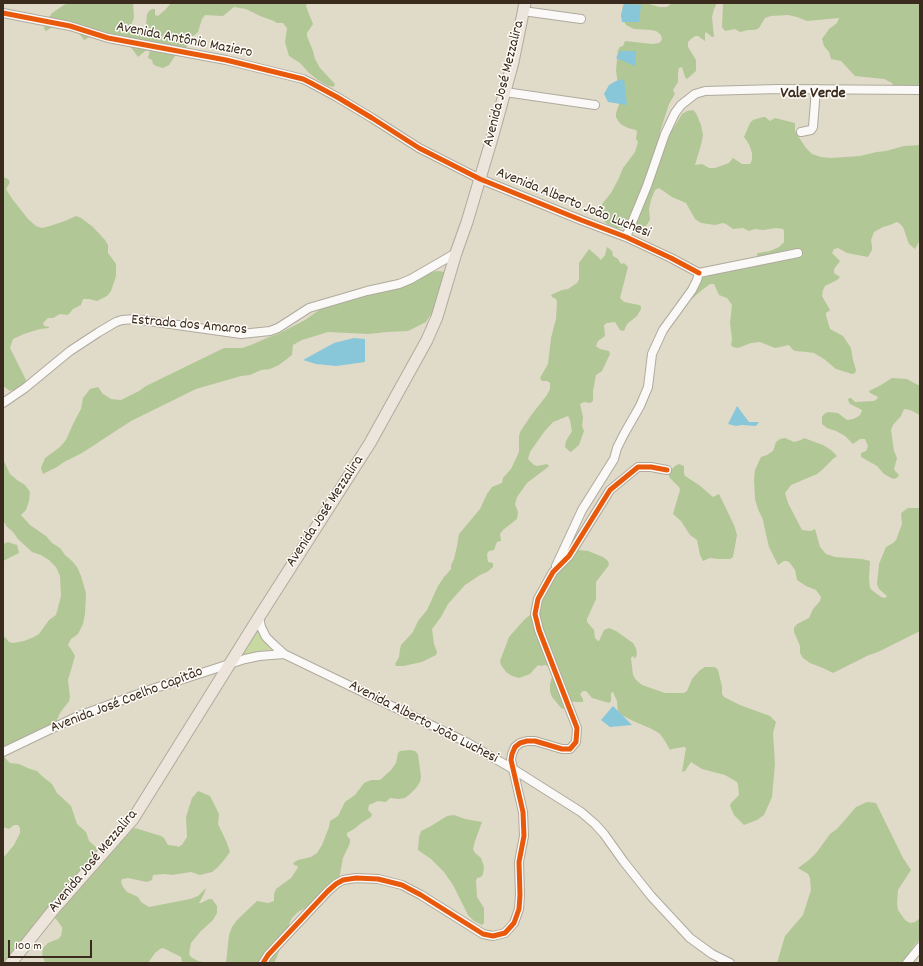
<!DOCTYPE html>
<html>
<head>
<meta charset="utf-8">
<style>
  body { margin:0 }
  #map { position:relative; width:923px; height:966px; overflow:hidden; background:#e0dac8; font-family:Dekko,sans-serif }
  canvas { display:block }
  .frame { position:absolute; inset:0; border:4px solid #3b2a1e; pointer-events:none }
  .scale { position:absolute; left:8px; top:940px; width:84px; height:18px; box-sizing:border-box; border:2px solid #3b2a1e; border-top:0; padding-left:5px; font-size:12px; line-height:14px; white-space:nowrap; color:#3b2a1e; -webkit-text-stroke:3px #fdfcf7; paint-order:stroke }
</style>
</head>
<body>
<div id="map">
<canvas width="923" height="966"></canvas>
<div class="frame"></div>
<div class="scale">100 m</div>
</div>
<script>
const ctx = document.querySelector('canvas').getContext('2d');
ctx.lineJoin = 'round';
function fillPath(path, color) { ctx.fillStyle = color; ctx.fill(path, 'evenodd'); }
const poly = rows => new Path2D(rows.map(r => 'M' + r).join(''));
function strokePath(path, color, width, dash) { ctx.strokeStyle = color; ctx.lineWidth = width; ctx.lineCap = dash ? 'butt' : 'round'; ctx.setLineDash(dash || []); ctx.stroke(path); }
function drawText(font, color, halo, rows, align = 'center') {
  ctx.font = font + ' Dekko,sans-serif'; ctx.lineWidth = 3; ctx.setLineDash([]); ctx.textBaseline = 'middle'; ctx.strokeStyle = halo; ctx.fillStyle = color; for (const [text, x, y, turn = 0] of rows) {
    ctx.save(); ctx.translate(x, y); ctx.rotate((+turn || 0) * Math.PI / 180); ctx.textAlign = isNaN(turn) ? turn : align; if (halo) ctx.strokeText(text, 0, 0); ctx.fillText(text, 0, 0); ctx.restore();
  }
}
fillPath(poly([
  [258,627,273,649,255,652,238,657]
]), '#c7d8a0');
fillPath(poly([
  [69,3,133,3,134,18,128,31,134,32,144,29,146,26,147,14,149,11,152,9,155,9,155,15,158,16,166,9,171,3,307,3,306,6,309,14,313,24,307,33,307,36,313,51,315,59,320,68,334,83,335,85,333,87,328,86,318,80,309,73,300,63,289,56,285,42,287,28,283,23,277,23,274,21,260,16,246,9,234,7,223,16,205,15,202,19,198,32,192,37,186,48,175,56,169,65,163,68,156,66,153,64,152,60,148,58,150,50,145,51,138,57,130,46,118,35,94,35,84,40,78,32,56,25,46,31,44,29,45,24,52,13,64,5],
  [625,3,646,3,659,7,667,7,672,3,717,3,714,9,712,17,714,37,712,37,706,32,705,34,705,41,698,36,695,36,691,39,688,42,688,47,696,60,696,71,687,79,685,77,682,67,679,68,678,73,678,82,673,90,675,94,669,104,660,132,660,138,664,136,673,129,682,114,687,111,693,110,696,113,701,125,703,135,701,145,695,165,702,164,709,168,715,168,729,163,733,158,742,164,750,164,752,160,752,153,749,144,744,137,750,123,753,120,763,117,765,117,770,121,775,118,795,123,795,131,800,139,806,148,812,154,821,157,831,158,860,156,877,152,886,151,904,146,920,145,920,240,915,249,909,244,903,227,899,223,897,222,890,225,883,227,874,232,871,240,872,246,872,250,868,257,847,253,838,248,834,249,832,253,840,261,834,269,834,273,840,277,837,280,825,286,823,290,822,296,830,310,829,311,826,313,826,315,830,329,843,336,851,348,853,360,856,370,855,373,852,374,836,369,824,359,814,353,807,352,795,351,792,349,789,345,775,348,760,342,751,343,738,348,733,347,731,345,732,339,730,323,732,305,727,298,719,295,714,284,710,284,702,290,687,303,676,318,700,278,709,276,733,261,740,260,751,261,757,258,757,254,758,253,770,251,779,247,784,242,784,231,783,229,776,228,763,230,755,229,749,231,743,228,733,229,726,224,723,223,715,225,701,223,695,219,686,203,672,197,659,188,655,190,651,200,649,209,650,220,646,226,636,228,616,228,607,224,601,218,600,212,602,204,611,193,619,178,623,168,635,152,638,142,636,139,637,132,636,130,628,128,622,125,619,122,616,117,616,113,620,102,616,70,618,50,620,47,623,46,625,41,652,44,659,43,662,40,661,35,656,31,651,30,634,29,626,25,621,16,623,5],
  [722,3,920,3,920,89,896,91,892,83,884,79,855,76,841,61,831,59,829,52,824,46,822,39,829,29,837,23,839,18,807,21,797,17,788,15,771,16,765,18,759,28,755,30,748,30,740,32,735,29,725,31,722,27,723,5],
  [3,177,8,179,10,182,6,189,13,200,28,219,36,226,42,228,50,226,65,221,76,216,81,218,93,227,105,240,108,245,108,253,116,264,116,276,111,291,107,296,97,301,89,299,83,299,81,305,73,309,68,315,60,314,53,318,48,318,43,323,44,326,49,327,49,328,40,329,24,334,13,339,10,348,27,382,22,387,10,391,3,386],
  [607,247,612,251,613,256,618,259,621,264,624,263,628,267,620,298,624,302,639,305,641,306,641,309,637,316,627,324,624,331,620,330,615,322,607,323,604,325,605,336,598,341,596,346,600,349,609,351,610,354,602,371,596,375,593,391,593,401,590,403,584,402,580,404,583,417,582,426,584,431,579,445,571,452,569,451,565,447,566,441,572,431,570,420,568,416,553,422,544,432,530,452,528,459,534,465,537,466,547,464,549,466,548,467,527,483,517,497,515,504,518,512,517,519,503,530,500,534,501,541,497,542,494,550,489,551,487,554,488,562,493,563,493,567,487,572,480,575,465,585,448,604,441,617,432,629,434,644,437,652,436,655,422,662,403,666,396,666,395,664,399,657,400,649,401,645,413,632,418,621,427,610,438,586,444,577,451,569,451,565,454,559,457,546,459,534,480,509,487,494,492,487,502,483,503,478,511,469,519,452,519,437,520,432,532,414,547,395,550,389,550,383,547,381,542,381,540,378,548,364,551,338,556,319,557,302,556,299,552,297,551,295,562,290,568,289,577,283,579,279,579,263,589,249,598,257,601,260,605,255],
  [439,271,450,273,454,282,447,290,437,307,431,314,426,322,408,331,387,332,368,334,328,332,302,340,293,345,292,355,279,365,270,369,261,370,250,375,241,376,196,389,131,421,82,453,64,462,57,467,43,474,41,468,45,458,60,447,66,440,74,422,81,409,83,398,90,389,98,387,103,394,111,399,121,400,139,391,146,386,224,348,242,348,251,345,269,337,278,334,305,320,322,308,430,272],
  [892,378,907,379,918,385,920,385,920,415,910,410,904,409,901,416,893,425,891,430,894,451,897,458,894,469,896,472,899,475,898,477,894,479,891,478,884,474,877,466,861,457,861,453,866,451,868,446,865,439,860,439,853,444,845,436,836,431,827,428,822,424,822,417,824,414,828,412,838,413,847,420,853,419,859,416,861,413,862,410,850,404,848,400,849,398,851,398,855,402,874,401,877,399,878,397,870,393,869,391,881,385],
  [785,438,794,442,801,440,804,438,823,445,831,450,837,456,833,459,823,469,817,474,791,485,785,493,788,503,802,530,811,531,815,529,820,547,826,554,835,557,862,559,870,561,869,578,870,588,873,591,881,597,885,598,887,596,879,589,877,584,879,564,886,547,893,543,896,540,902,524,901,513,908,508,920,508,920,631,878,652,869,655,833,673,823,668,810,663,803,658,800,653,800,646,794,632,794,628,797,624,809,618,813,609,820,601,821,597,816,590,806,586,797,580,795,570,790,563,787,561,784,561,778,565,769,547,765,530,763,520,758,509,755,499,754,479,755,470,761,457,767,455,773,451,776,442,780,439],
  [3,459,10,474,17,480,25,485,30,492,29,501,26,510,21,515,30,525,46,536,52,543,60,548,65,555,72,561,77,567,81,576,86,593,85,614,83,624,78,634,71,639,68,645,71,649,75,656,68,680,70,697,69,701,60,713,57,720,57,724,5,755,5,758,10,763,19,764,30,769,37,771,42,776,52,784,57,793,71,806,77,824,86,832,89,841,96,847,97,851,100,850,118,834,135,828,161,836,164,838,168,845,177,846,178,847,182,845,187,837,186,817,192,798,198,791,210,796,219,814,218,824,227,843,230,852,224,860,218,867,212,872,200,875,191,872,172,875,165,874,153,875,152,880,147,882,128,878,122,879,121,882,123,887,127,892,138,897,141,902,149,907,190,899,198,896,206,888,204,894,199,903,201,903,209,899,212,899,217,906,217,913,213,920,201,931,191,943,189,954,191,957,198,961,209,963,182,963,181,957,163,948,160,949,155,953,148,963,45,963,42,954,43,948,48,943,58,939,61,936,62,931,62,927,56,919,51,915,40,920,3,963,3,858,14,845,20,833,20,828,18,825,14,825,9,829,3,827,3,637,5,637,9,642,13,643,24,641,34,637,39,634,49,620,56,615,61,596,60,576,56,567,49,560,41,555,32,552,18,539,13,532,6,526,5,523,3,523],
  [679,464,684,466,684,473,685,476,699,485,713,497,719,494,734,525,737,535,733,557,730,559,719,559,710,558,703,561,700,555,697,540,690,535,681,521,673,514,680,490,679,487,669,477,670,471,675,466],
  [8,542,17,545,19,553,3,561,3,544],
  [579,550,588,551,603,557,608,561,609,565,596,582,596,599,587,619,587,622,594,630,595,638,598,641,599,641,604,630,609,628,616,631,633,643,636,648,637,654,635,659,633,656,631,658,633,675,636,680,642,685,665,693,684,693,687,691,692,679,700,670,705,667,715,667,718,670,722,687,722,694,724,697,740,705,770,716,776,722,773,733,775,764,772,797,764,815,757,820,744,825,734,815,730,806,731,803,739,795,738,785,737,782,725,775,702,769,691,762,685,771,682,772,686,748,684,747,672,749,670,750,665,741,660,734,652,729,633,721,618,713,617,701,613,692,611,693,611,701,609,703,592,698,586,691,583,691,580,694,583,699,583,702,576,702,569,701,565,708,562,709,552,697,550,692,550,684,555,666,550,667,545,665,541,666,538,665,530,674,519,678,512,676,506,672,501,665,500,661,509,637,525,619,534,612,547,582,574,553],
  [410,750,415,751,418,754,421,777,420,782,416,788,410,794,405,798,399,799,390,798,386,802,378,801,369,805,368,810,372,814,371,817,360,824,354,829,347,833,347,836,350,839,350,843,343,858,339,880,311,905,298,912,292,918,289,924,291,932,279,951,276,959,274,963,226,963,229,935,232,927,237,920,257,901,268,903,274,901,274,894,276,889,291,878,297,869,298,866,294,865,293,863,298,860,311,857,317,853,322,845,329,827,330,821,338,816,345,802,355,795,364,783,371,780,380,780,391,770,396,763,398,753,400,751],
  [867,802,876,803,903,858,911,870,898,890,897,904,898,910,905,920,910,923,915,922,919,919,920,916,920,940,915,944,911,950,907,960,904,963,777,963,785,936,803,915,811,890,810,878,808,874,798,868,809,860,817,852,830,834,837,829,856,807],
  [454,815,465,819,482,822,475,841,473,849,475,853,481,858,484,867,483,874,481,877,477,878,476,881,477,897,484,908,484,923,482,925,474,921,468,915,453,885,444,872,431,859,418,850,419,837,421,831,431,826,447,816]
]), '#b2c796');
fillPath(poly([
  [624,4,641,5,639,22,622,22,621,15],
  [620,51,636,51,635,66,616,58],
  [624,79,627,105,608,102,604,94,609,85,616,81],
  [354,338,365,339,365,362,336,366,316,364,303,360,334,343],
  [737,406,749,422,759,422,756,426,742,425,736,426,728,424],
  [613,706,632,725,610,727,601,720]
]), '#88c6da');
const minor = poly([
  [523,11,581,19],
  [3,13,70,26,108,38,226,60,303,79,311,83,337,97,372,118,419,148,480,179,581,220,626,237,671,258,699,273],
  [505,92,595,105],
  [801,132,811,130,813,127,816,89],
  [626,237,647,186,665,134,675,113,681,105,695,94,705,91,778,89,920,90],
  [699,273,798,253],
  [3,403,25,388,70,351,99,332,116,322,122,320,135,319,241,334,270,331,278,328,309,308,367,291,399,284,411,279,456,253],
  [556,566,582,510,614,459,617,448,624,434,640,406,648,387,652,354,663,330,692,290,697,280,699,273],
  [259,617,261,627,266,637,273,644,284,654,466,742,513,769,581,812,595,824,604,834,624,862,651,896,690,938,712,954,730,963],
  [3,752,76,717,152,689,245,659,259,656,284,654],
  [263,963,268,955,328,891,336,884,343,880,356,878,378,879,402,885,421,895,483,934,493,936,505,933,514,923,519,909,520,895,519,862,524,836,523,812,511,760,512,754,515,747,520,743,527,741,535,741,562,749,570,749,576,742,577,728,539,630,535,614,538,599,553,572,569,556,610,490,638,467,651,467,667,470],
  [907,963,920,947]
]);
const major = poly([
  [11,963,54,909,133,819,259,617,370,443,427,340,437,317,456,253,467,222,493,135,513,62,525,3]
]);
strokePath(minor, '#afaa9d', 10);
strokePath(major, '#afaa9d', 13);
strokePath(minor, '#faf9f7', 8);
strokePath(major, '#ede4dc', 11);
strokePath(poly([
  [3,13,70,26,108,38,226,60,303,79,311,83,337,97,372,118,419,148,480,179,581,220,626,237,671,258,699,273],
  [263,963,268,955,328,891,336,884,343,880,356,878,378,879,402,885,421,895,483,934,493,936,505,933,514,923,519,909,520,895,519,862,524,836,523,812,511,760,512,754,515,747,520,743,527,741,535,741,562,749,570,749,576,742,577,728,539,630,535,614,538,599,553,572,569,556,610,490,638,467,651,467,667,470]
]), '#e8590c', 5);
drawText('15px', '#3b2a1e', '#fdfcf7', [
  ["Avenida Antônio Maziero",184,41,11],
  ["Avenida José Mezzalira",505,84,-76],
  ["Avenida Alberto João Luchesi",573,204,22],
  ["Estrada dos Amaros",189,326,5],
  ["Avenida José Mezzalira",326,512,-57],
  ["Avenida José Coelho Capitão",127,701,-21],
  ["Avenida Alberto João Luchesi",423,723,27],
  ["Avenida José Mezzalira",94,862,-50]
]);
drawText('bold 16px', '#3b2a1e', '#fdfcf7', [
  ["Vale Verde",813,95]
]);
</script>
</body>
</html>
